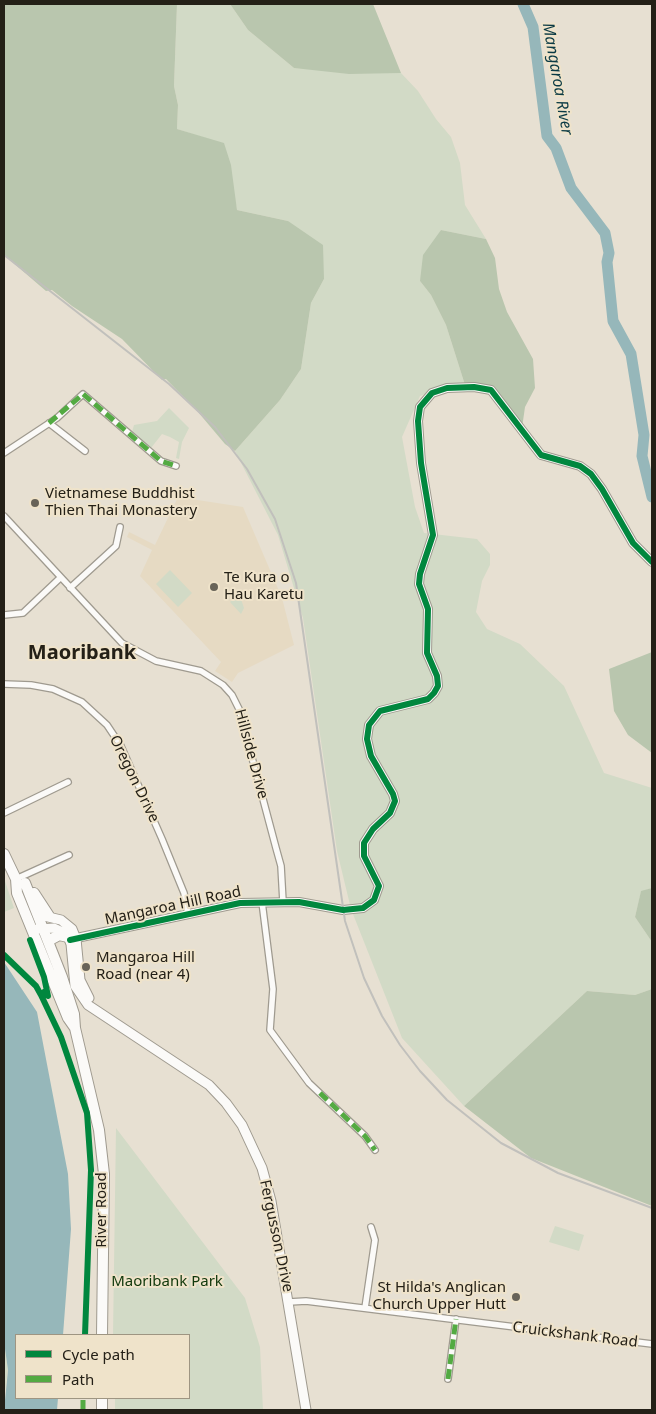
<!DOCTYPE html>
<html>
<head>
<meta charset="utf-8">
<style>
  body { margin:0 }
  #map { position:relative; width:656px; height:1414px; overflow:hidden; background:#e7e0d2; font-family:"Noto Sans",sans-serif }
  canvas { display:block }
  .frame { position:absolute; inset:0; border:5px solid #242017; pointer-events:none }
  .legend { position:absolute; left:15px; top:1334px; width:175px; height:65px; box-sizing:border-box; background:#efe3ca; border:1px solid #9e9582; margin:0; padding:6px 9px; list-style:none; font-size:15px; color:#242017 }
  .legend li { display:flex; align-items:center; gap:10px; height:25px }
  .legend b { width:25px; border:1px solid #9e9582 }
</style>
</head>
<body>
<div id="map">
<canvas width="656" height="1414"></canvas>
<div class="frame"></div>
<ul class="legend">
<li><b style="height:6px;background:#00873e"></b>Cycle path</li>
<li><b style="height:6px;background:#53aa42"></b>Path</li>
</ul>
</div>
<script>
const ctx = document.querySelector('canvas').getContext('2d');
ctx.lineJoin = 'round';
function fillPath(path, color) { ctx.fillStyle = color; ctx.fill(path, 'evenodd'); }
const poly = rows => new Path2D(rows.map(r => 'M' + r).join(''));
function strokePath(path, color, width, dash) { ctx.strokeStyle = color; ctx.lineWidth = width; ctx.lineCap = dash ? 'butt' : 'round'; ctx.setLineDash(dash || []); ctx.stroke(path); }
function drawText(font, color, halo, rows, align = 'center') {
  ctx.font = font + ' "Noto Sans",sans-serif'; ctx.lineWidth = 4; ctx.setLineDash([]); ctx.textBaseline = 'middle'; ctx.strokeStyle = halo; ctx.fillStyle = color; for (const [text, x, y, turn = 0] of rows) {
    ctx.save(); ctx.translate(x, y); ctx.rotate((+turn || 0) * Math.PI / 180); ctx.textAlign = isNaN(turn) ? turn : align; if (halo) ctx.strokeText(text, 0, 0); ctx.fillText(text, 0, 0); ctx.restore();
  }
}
fillPath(poly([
  [178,497,243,507,282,598,294,645,238,673,232,682,215,671,221,662,140,576,152,550,127,537,129,532,155,545]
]), '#e6dac3');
fillPath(poly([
  [177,4,230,4,248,30,294,68,401,73,418,91,436,119,451,137,460,163,465,205,486,239,441,230,420,281,431,295,446,325,465,385,453,384,420,396,402,437,415,507,424,533,477,539,490,554,490,565,482,581,476,612,487,629,520,644,564,686,604,773,652,788,652,888,641,892,635,917,652,942,652,989,635,995,587,991,464,1106,402,1038,351,909,337,851,303,618,278,535,235,451,280,400,301,369,311,303,324,279,288,221,237,210,224,144,177,129,178,105,174,86],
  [169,408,189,428,182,442,179,459,176,458,179,442,170,437,162,434,151,448,132,432,134,425,157,421],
  [170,570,192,593,178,607,156,584],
  [236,596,240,596,244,608,241,614,230,602],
  [4,878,14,908,4,912],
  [116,1128,245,1298,260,1347,263,1410,115,1410,115,1398,189,1398,189,1335,113,1335],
  [555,1226,584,1235,579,1251,549,1242],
  [4,1342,8,1370,4,1399]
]), '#d2dac6');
fillPath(poly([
  [4,4,177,4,174,86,178,105,177,129,224,143,231,165,237,210,288,221,323,245,324,279,311,303,301,369,280,400,235,451,225,444,198,412,166,379,162,380,122,339,72,306,52,290,46,291,4,255],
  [230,4,373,4,401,73,349,74,294,68,248,30],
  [441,230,486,239,495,258,499,289,507,312,533,359,535,388,525,407,522,428,489,390,465,385,446,325,431,295,420,281,423,255],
  [652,652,652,753,628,735,614,711,609,669],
  [652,888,652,942,635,917,641,891],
  [652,989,652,1206,531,1158,464,1106,587,991,635,995]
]), '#b9c6ae');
fillPath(poly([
  [4,962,37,1012,68,1174,71,1229,63,1335,16,1335,16,1398,58,1398,57,1410,4,1410,8,1370,4,1342]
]), '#96b7ba');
strokePath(poly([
  [523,4,533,27,547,136,556,148,571,188,605,233,609,253,607,262,613,321,631,354,644,435,642,456,652,497]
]), '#96b7ba', 11);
const minor = poly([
  [49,423,85,451],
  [4,453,57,418,83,394,161,461,176,466],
  [4,516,122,643,156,661,201,671,223,685,232,695,239,709,276,848,281,866,283,902],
  [70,588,116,546,120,527],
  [4,615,23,613,60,578],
  [4,684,31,685,53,689,82,702,107,725,121,746,162,839,184,893,188,914],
  [4,813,68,782],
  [16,879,69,855],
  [262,902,273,989,270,1030,309,1083,365,1136,375,1150],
  [289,1302,306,1301,652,1344],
  [365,1308,375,1240,371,1227],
  [448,1379,456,1319]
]);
const tertiary = poly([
  [72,939,240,903,299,902,343,910,363,908,374,900,379,886,364,856,364,843,373,829,390,813,395,801,393,794,371,756,367,739,369,725,380,711,428,699,434,693,438,686,437,676,427,653,428,609,419,584,420,574,433,535,421,463,418,421,420,407,432,393,447,388,474,387,491,390,541,455,580,466,591,474,602,489,633,543,652,562]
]);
const secondary = poly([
  [44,916,61,920,72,929,76,939,80,980,89,998],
  [37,929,54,928,67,934,71,944,75,986,88,1005,209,1085,226,1103,242,1125,262,1168,271,1201,306,1410]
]);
const trunk = poly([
  [4,854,16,879,17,893,68,1018,75,1028],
  [25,883,62,977,74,1014,75,1028,99,1130,104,1174,102,1335],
  [34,893,49,916],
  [48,941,59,935,68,937],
  [102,1398,102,1410]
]);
strokePath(minor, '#9f9a8f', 8);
strokePath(tertiary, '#9f9a8f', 10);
strokePath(secondary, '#9f9a8f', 11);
strokePath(trunk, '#9f9a8f', 12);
strokePath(minor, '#fbfaf8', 5.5);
strokePath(tertiary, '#fbfaf8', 8);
strokePath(secondary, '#fbfaf8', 9);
strokePath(trunk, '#fbfaf8', 10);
strokePath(poly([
  [4,255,169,384,215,427,247,469,275,519,296,583,345,921,364,978,382,1016,400,1045,420,1071,447,1100,501,1143,558,1173,652,1208]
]), '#c1c0bc', 2);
strokePath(poly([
  [49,423,83,394,161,461,176,466],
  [320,1093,365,1136,375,1150],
  [448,1379,456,1319],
  [83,1410,83,1398]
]), '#53aa42', 5, [10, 5]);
strokePath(poly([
  [30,940,44,977,48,996,44,992],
  [70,940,240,903,299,902,343,910,363,908,374,900,379,886,364,856,364,843,373,829,390,813,395,801,393,794,371,756,367,739,369,725,380,711,428,699,434,693,438,686,437,676,427,653,428,609,419,584,420,574,433,535,421,463,418,421,420,407,432,393,447,388,474,387,491,390,541,455,580,466,591,474,602,489,633,543,652,562],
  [4,955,36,986,41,995,61,1037,87,1113,91,1170,85,1335]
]), '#00873e', 6);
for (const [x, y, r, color] of [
  [35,503,5,"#686358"],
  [214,587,5,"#686358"],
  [86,967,5,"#686358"],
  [516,1297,5,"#686358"]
]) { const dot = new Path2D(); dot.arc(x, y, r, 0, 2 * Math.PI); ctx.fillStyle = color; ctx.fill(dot); strokePath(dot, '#efe3ca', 2); }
drawText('15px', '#242017', '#efe3ca', [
  ["Vietnamese Buddhist",45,494],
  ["Thien Thai Monastery",45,511],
  ["Te Kura o",224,578],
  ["Hau Karetu",224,595],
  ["Mangaroa Hill",96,958],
  ["Road (near 4)",96,975],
  ["St Hilda's Anglican",506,1288,"right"],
  ["Church Upper Hutt",506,1305,"right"]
], 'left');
drawText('15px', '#242017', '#efe3ca', [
  ["Hillside Drive",251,754,75],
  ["Oregon Drive",134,779,64],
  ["Mangaroa Hill Road",173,906,-12],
  ["River Road",102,1210,-90],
  ["Fergusson Drive",276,1236,78],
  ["Cruickshank Road",575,1335,7]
]);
drawText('15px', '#10380b', '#efe3ca', [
  ["Maoribank Park",167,1282]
]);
drawText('italic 16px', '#0a3a44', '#efe3ca', [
  ["Mangaroa River",557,79,80]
]);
drawText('bold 20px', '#242017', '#efe3ca', [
  ["Maoribank",82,653]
]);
</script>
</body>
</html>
